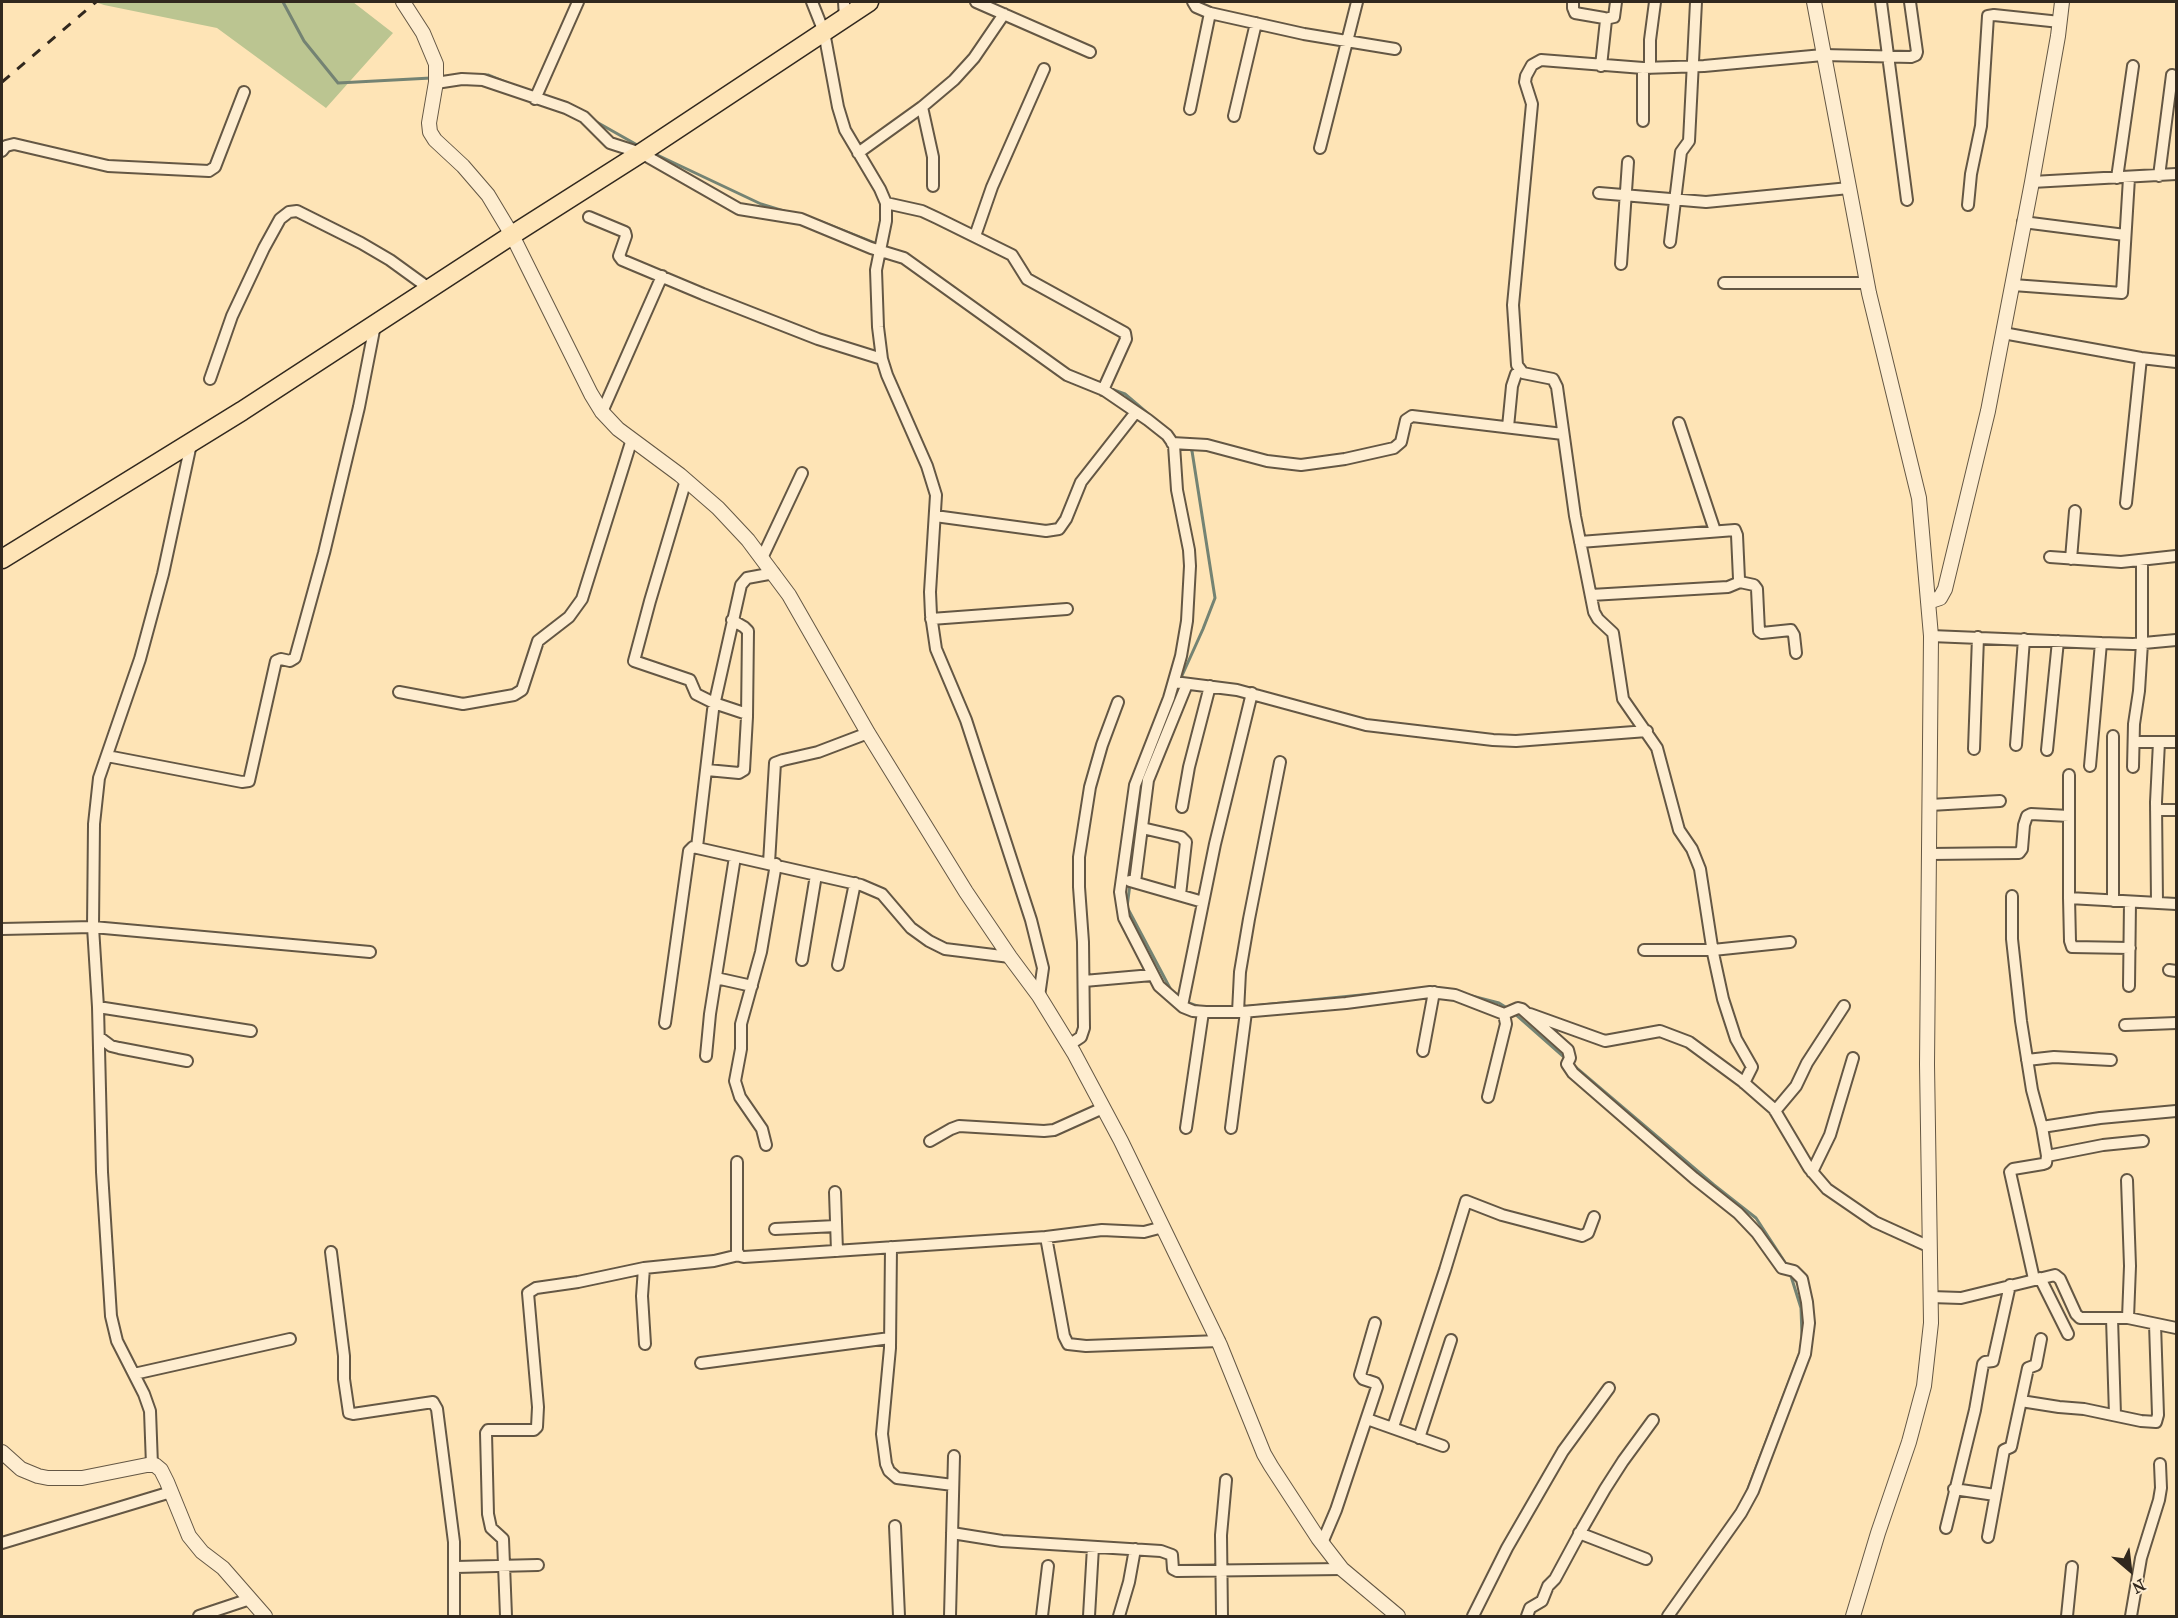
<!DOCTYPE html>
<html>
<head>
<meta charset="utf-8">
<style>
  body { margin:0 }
  #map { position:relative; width:2178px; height:1618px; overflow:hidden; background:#fee4b6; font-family:"IM FELL French Canon",serif }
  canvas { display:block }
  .frame { position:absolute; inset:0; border:3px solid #31281e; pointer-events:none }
  .north { position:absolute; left:2100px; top:1540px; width:60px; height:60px; -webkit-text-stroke:4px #feedd0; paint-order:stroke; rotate:152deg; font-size:16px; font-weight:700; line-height:24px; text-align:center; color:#31281e }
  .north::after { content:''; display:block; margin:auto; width:21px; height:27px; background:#31281e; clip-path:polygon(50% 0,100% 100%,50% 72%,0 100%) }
</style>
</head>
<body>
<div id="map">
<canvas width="2178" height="1618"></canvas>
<div class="frame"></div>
<div class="north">N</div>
</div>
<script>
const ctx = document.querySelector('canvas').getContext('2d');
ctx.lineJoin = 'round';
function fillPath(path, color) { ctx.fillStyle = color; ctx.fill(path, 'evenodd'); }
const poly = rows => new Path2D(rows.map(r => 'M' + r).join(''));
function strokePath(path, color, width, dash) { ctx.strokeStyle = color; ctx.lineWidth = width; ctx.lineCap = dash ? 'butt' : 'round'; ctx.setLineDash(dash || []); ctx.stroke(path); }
fillPath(poly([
  [95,2,353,2,393,33,326,108,217,28,104,5]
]), '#bbc591');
strokePath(poly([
  [283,2,304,41,338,83,431,78],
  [479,75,488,75,510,84],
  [593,120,639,146],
  [653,153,761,204,787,212],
  [819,221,877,244],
  [1111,389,1125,394,1152,417],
  [1180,680,1203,629,1215,598,1192,451,1189,448],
  [1156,745,1161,732],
  [1132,865,1140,790,1143,783],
  [1130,884,1127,907,1172,992],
  [1468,995,1499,1003,1507,1008],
  [1186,1002,1200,1007],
  [1242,1007,1381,993],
  [1515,1014,1566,1059],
  [1573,1065,1714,1185,1756,1218,1788,1267],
  [1790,1273,1801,1308,1802,1336],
  [1746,1494,1798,1358]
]), '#748373', 3);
const minor = poly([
  [812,2,824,32,838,107,845,130,880,189,886,203,886,221,876,270,878,327,882,359,887,375,927,466,936,495,930,592,931,615,936,649,966,720,1031,920,1043,968,1039,996],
  [844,2,845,18],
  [976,2,1090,52],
  [1193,2,1196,7,1210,13,1304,34,1395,49],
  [1573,2,1573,8,1575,13,1604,18,1606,20,1601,66],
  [1881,2,1907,200],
  [1605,19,1614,17,1616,2],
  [1650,68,1650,40,1655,2],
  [436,83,462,79,483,80,566,108,584,117,610,143,641,153,739,209,801,219,871,248,904,258,1067,375,1104,390,1148,420,1167,435,1174,445,1177,490,1189,550,1190,566,1187,621,1181,656,1169,698,1135,785,1120,892,1124,918,1159,986,1183,1007,1193,1011,1206,1012,1242,1012,1346,1003,1430,992,1455,995,1504,1014,1518,1008,1522,1009,1568,1050,1570,1058,1567,1064,1573,1073,1694,1178,1738,1213,1757,1233,1782,1268,1794,1271,1802,1279,1807,1302,1809,1323,1805,1354,1753,1491,1741,1513,1668,1616],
  [535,99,578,2],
  [922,107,933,157,933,186],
  [1190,109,1210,13],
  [1234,116,1256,23],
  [1643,121,1643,68],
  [1320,148,1357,2],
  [2,151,6,146,14,144,108,166,209,171,215,167,244,92],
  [858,153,922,107,954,80,974,58,1004,14],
  [2159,176,2172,75],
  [2117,178,2133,66],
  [2032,182,2176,174],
  [1599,193,1706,202,1849,188],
  [886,203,922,211,937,218,1012,255,1027,279,1125,333,1126,339,1103,390],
  [1968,205,1971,174,1981,126,1988,16,1994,15,2060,22],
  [589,217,625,232,626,236,619,256,622,260,703,294,818,339,882,359],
  [2023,222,2125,235],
  [975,236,992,187,1044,69],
  [1670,242,1681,152,1689,141,1696,2],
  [1621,264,1628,162],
  [1724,283,1867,283],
  [2013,285,2122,293,2129,178],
  [2003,333,2141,358,2176,362],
  [210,379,232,316,264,248,280,219,289,212,297,211,361,243,390,260,430,289],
  [602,412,662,276],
  [1679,423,1715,531],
  [1508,427,1512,386,1516,374,1519,371],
  [1172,443,1207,445,1267,461,1301,465,1345,459,1394,448,1401,442,1406,420,1412,416,1563,434],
  [686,480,650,601,634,661,690,680,696,694,714,703,747,714],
  [2126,503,2141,358],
  [935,516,1046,531,1059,529,1066,519,1081,482,1136,412],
  [1580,542,1735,530,1737,535,1739,579,1740,582,1754,585,1757,589,1759,631,1762,633,1791,630,1794,635,1796,653],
  [2050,557,2121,562,2176,556],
  [762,558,802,473],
  [2071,559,2075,511],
  [1591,595,1728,587,1740,582],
  [931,619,1067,609],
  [1931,636,2101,643,2133,644,2176,640],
  [1174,682,1237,690,1366,725,1493,740,1516,741,1647,731],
  [399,692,463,704,514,695,522,690,538,641,569,617,582,599,632,439],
  [2134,742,2176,742],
  [2016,745,2024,639],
  [1974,749,1978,637],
  [2047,750,2058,641],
  [107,756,242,782,249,781,276,661,281,659,290,661,295,658,324,553,359,407,375,325],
  [2090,766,2101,643],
  [2133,767,2134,724,2139,691,2142,643,2142,560],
  [707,770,739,773,744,770,747,717,748,631,744,627,732,620],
  [2069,775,2069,898,2176,904],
  [1930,805,2000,801],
  [1182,807,1189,767,1210,686],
  [2156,810,2176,810],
  [1142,828,1181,837,1186,842,1180,895],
  [697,847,713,710,741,585,747,578,774,573],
  [1930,854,2019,853,2022,849,2024,825,2027,816,2031,814,2069,816],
  [769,863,775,763,783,760,818,752,868,733],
  [1130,881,1203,902],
  [1135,882,1148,780,1187,684],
  [2012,896,2012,939,2021,1021,2032,1090,2042,1127,2047,1156,2046,1163,2043,1164,2013,1169,2010,1172,2034,1279],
  [2069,898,2070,941,2072,947,2130,948],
  [2113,901,2113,736],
  [2157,903,2156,802,2159,742],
  [2,929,93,927,370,952],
  [1644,950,1713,950,1790,942],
  [802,960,816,875],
  [838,965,855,883],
  [2169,970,2176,971],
  [716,978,752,986],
  [1084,981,1152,975],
  [2129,986,2130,902],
  [1182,1006,1215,844,1252,693],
  [98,1007,251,1031],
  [1238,1012,1240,972,1249,919,1280,762],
  [1530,1014,1605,1041,1660,1031,1689,1042,1742,1081,1774,1109,1809,1168,1827,1189,1875,1222,1930,1247],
  [665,1023,689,851,693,847,861,885,882,894,911,928,929,941,945,949,1010,957],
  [2125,1025,2176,1023],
  [99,1037,111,1046,119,1048,187,1061],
  [1069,1045,1081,1037,1084,1028,1083,942,1079,887,1079,857,1090,787,1102,745,1118,702],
  [1423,1051,1434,992],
  [706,1056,710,1014,735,857],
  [2027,1060,2054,1057,2111,1060],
  [1744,1083,1752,1067,1736,1039,1723,999,1713,953,1700,869,1692,849,1679,830,1657,748,1623,699,1613,633,1598,619,1594,612,1575,516,1557,387,1553,379,1523,373,1517,365,1513,305,1532,104,1525,82,1526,76,1532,65,1541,60,1643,68,1704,66,1823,55,1911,57,1916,55,1917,52,1910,2],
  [1488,1097,1506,1024,1504,1014],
  [1775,1111,1796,1086,1807,1063,1844,1006],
  [2042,1127,2100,1118,2176,1111],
  [1186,1128,1203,1012],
  [1231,1128,1246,1012],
  [930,1141,951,1129,959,1126,1044,1131,1054,1130,1103,1108],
  [766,1145,762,1129,740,1097,735,1081,741,1049,741,1024,761,952,776,864],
  [2047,1156,2103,1145,2143,1141],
  [737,1162,737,1251,740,1256,744,1257,1046,1237,1102,1230,1144,1232,1163,1227],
  [1812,1172,1830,1135,1853,1058],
  [2127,1180,2130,1266,2128,1318],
  [835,1192,837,1251],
  [775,1229,836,1226],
  [1046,1237,1064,1336,1068,1344,1086,1346,1219,1341],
  [891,1247,890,1348,882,1434,886,1464,889,1471,897,1478,953,1485],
  [331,1252,344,1356,344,1379,349,1413,353,1414,433,1402,437,1409,454,1542,454,1616],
  [644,1268,642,1296,645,1344],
  [2040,1278,2068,1334],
  [1931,1297,1961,1298,2055,1275,2060,1279,2076,1314,2080,1318,2128,1318,2176,1328],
  [2112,1318,2115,1415],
  [701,1363,890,1338],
  [134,1374,290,1339],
  [2021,1401,2059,1407,2084,1409,2141,1421,2156,1422,2158,1415,2155,1324],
  [1367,1419,1443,1446],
  [1393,1427,1445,1270,1466,1201,1502,1215,1582,1236,1588,1233,1594,1217],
  [1419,1438,1451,1340],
  [152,1465,150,1411,144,1394,117,1341,111,1316,102,1172,98,1007,93,927,94,824,99,778,140,659,163,574,191,444],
  [1954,1489,1995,1495],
  [895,1526,899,1616],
  [1946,1528,1975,1410,1983,1364,1985,1362,1993,1361,2010,1285],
  [952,1533,1002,1541,1161,1551,1172,1555,1173,1569,1177,1571,1342,1569],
  [1579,1533,1646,1559],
  [1988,1537,2004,1450,2011,1447,2028,1368,2036,1365,2041,1339],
  [2,1543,171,1492],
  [1322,1543,1336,1510,1377,1387,1375,1383,1363,1379,1360,1375,1375,1323],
  [456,1567,538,1565],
  [199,1616,250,1599],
  [506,1616,503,1539,491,1528,488,1514,486,1433,488,1430,534,1430,537,1427,538,1407,528,1293,536,1288,578,1282,644,1268,714,1261,739,1255],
  [950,1616,954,1456],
  [1042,1616,1048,1566],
  [1089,1616,1093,1547],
  [1119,1616,1129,1582,1135,1549],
  [1222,1616,1221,1535,1226,1480],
  [1473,1616,1507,1548,1563,1451,1609,1388],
  [1527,1616,1530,1608,1542,1601,1548,1586,1555,1579,1582,1529,1605,1489,1623,1461,1653,1420],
  [2067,1616,2072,1567],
  [2131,1616,2141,1558,2159,1500,2161,1488,2160,1464]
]);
const tertiary = poly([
  [403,2,423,33,436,64,436,82,429,123,430,132,435,140,463,166,488,195,512,235,591,394,602,412,618,429,680,475,718,508,748,540,789,595,868,733,966,892,1010,957,1039,996,1074,1053,1121,1141,1220,1345,1264,1454,1271,1466,1318,1538,1342,1569,1398,1616],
  [1814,2,1869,293,1919,498,1931,636,1927,1064,1931,1323,1924,1386,1909,1442,1878,1533,1853,1616],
  [1928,602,1940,598,1945,589,1988,411,2032,182,2058,36,2062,2],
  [2,1452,21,1469,38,1476,48,1478,82,1478,147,1465,155,1465,161,1470,167,1482,189,1536,202,1552,223,1568,265,1616]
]);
const primary = poly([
  [2,559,242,411,512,235,641,153,869,2]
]);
strokePath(minor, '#645744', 14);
strokePath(tertiary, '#645744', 16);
strokePath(primary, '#31281e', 21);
strokePath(minor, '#feedd0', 10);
strokePath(tertiary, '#feedd0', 14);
strokePath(primary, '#fee4b6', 18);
strokePath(poly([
  [2,82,96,2]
]), '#31281e', 3, [10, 10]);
</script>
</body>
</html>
